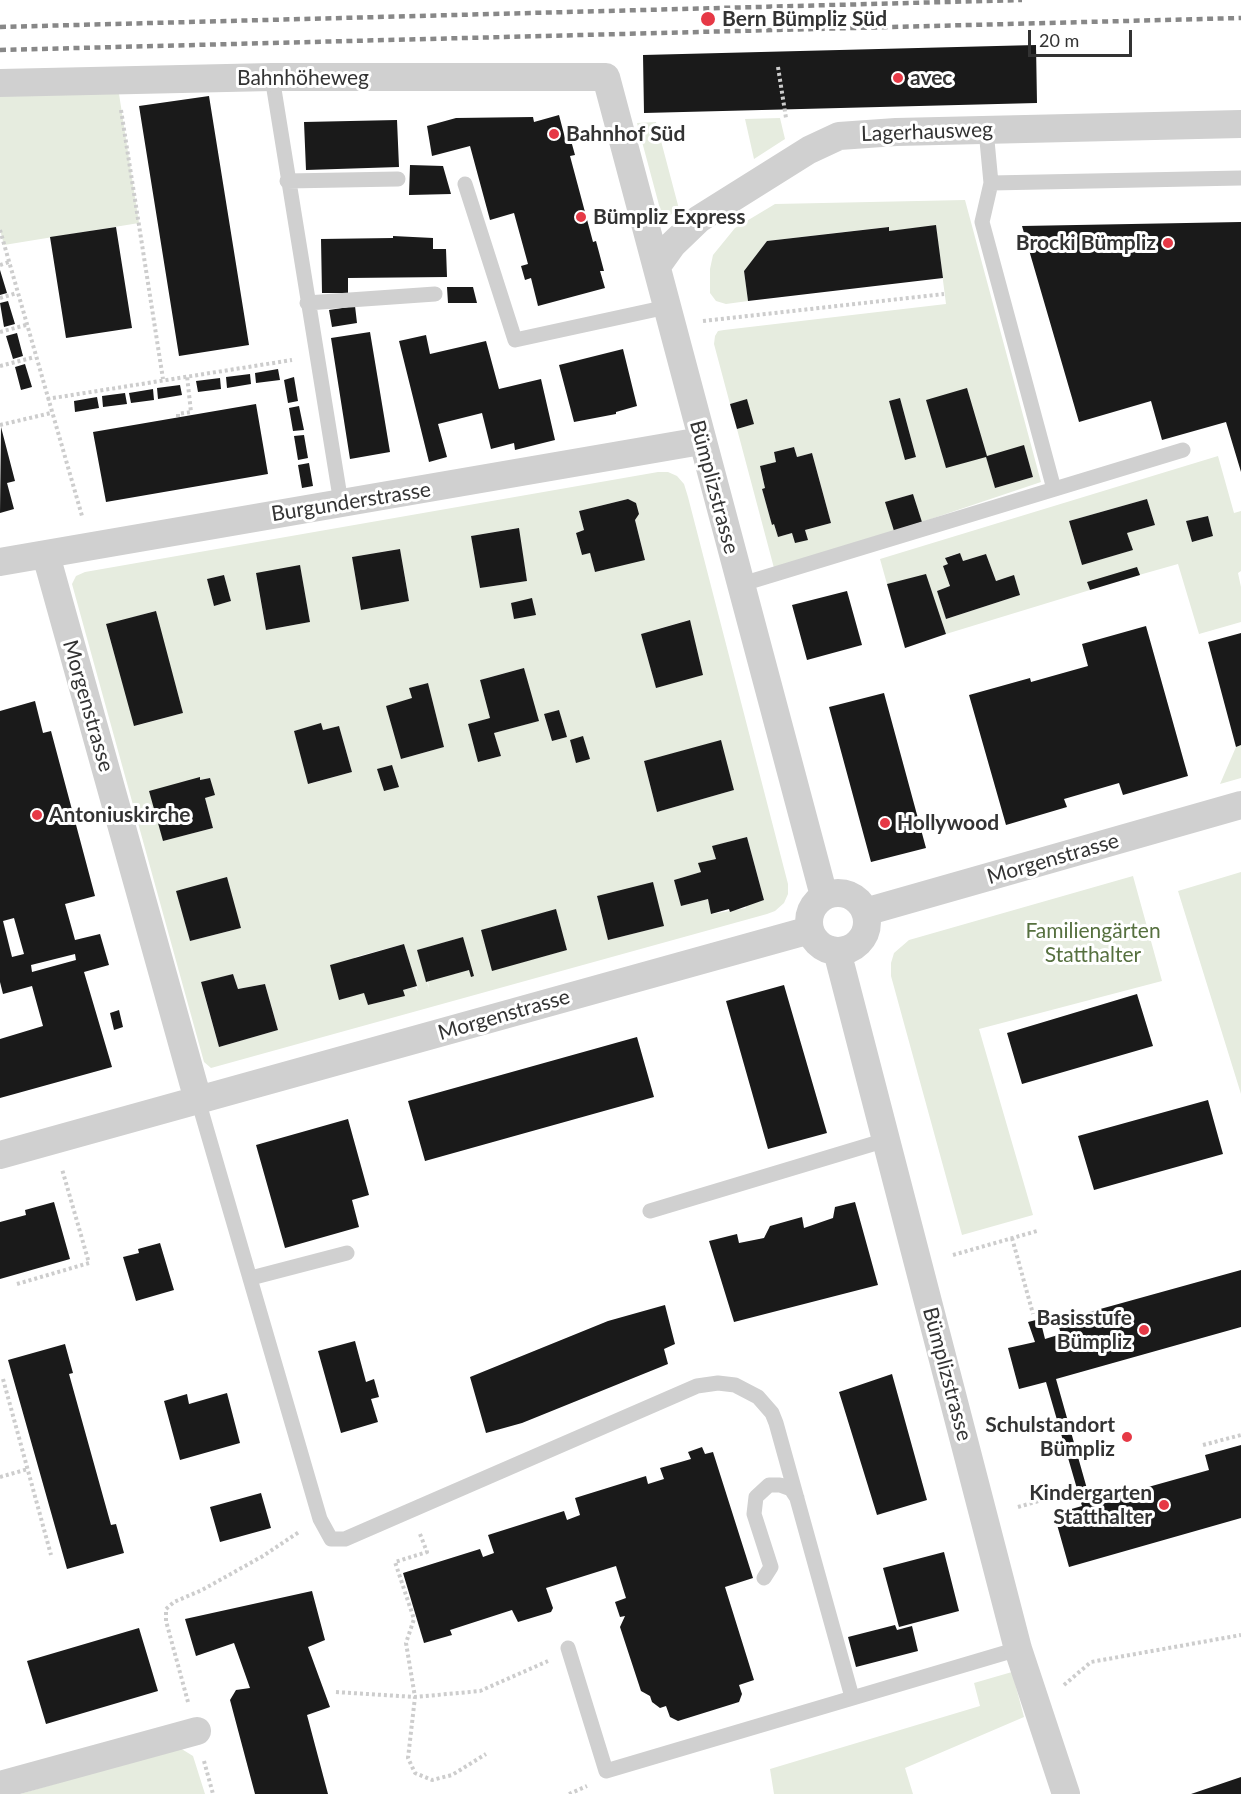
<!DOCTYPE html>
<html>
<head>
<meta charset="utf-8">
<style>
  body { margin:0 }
  #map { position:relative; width:1241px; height:1794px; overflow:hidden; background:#fff; font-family:Lato,sans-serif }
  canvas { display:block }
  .scale { position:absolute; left:1028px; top:30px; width:104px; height:27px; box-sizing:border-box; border:3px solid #333; border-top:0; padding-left:8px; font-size:18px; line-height:21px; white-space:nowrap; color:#333; -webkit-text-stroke:4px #fff; paint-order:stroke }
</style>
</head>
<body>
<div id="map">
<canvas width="1241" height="1794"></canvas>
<div class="scale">20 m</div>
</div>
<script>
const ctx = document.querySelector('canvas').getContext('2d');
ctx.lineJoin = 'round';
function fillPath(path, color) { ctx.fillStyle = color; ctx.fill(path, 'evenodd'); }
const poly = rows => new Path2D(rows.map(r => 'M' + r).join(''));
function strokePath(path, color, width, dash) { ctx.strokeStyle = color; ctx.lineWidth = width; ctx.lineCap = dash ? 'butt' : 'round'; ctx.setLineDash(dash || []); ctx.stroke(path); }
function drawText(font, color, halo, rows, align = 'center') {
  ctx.font = font + ' Lato,sans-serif'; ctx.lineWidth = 6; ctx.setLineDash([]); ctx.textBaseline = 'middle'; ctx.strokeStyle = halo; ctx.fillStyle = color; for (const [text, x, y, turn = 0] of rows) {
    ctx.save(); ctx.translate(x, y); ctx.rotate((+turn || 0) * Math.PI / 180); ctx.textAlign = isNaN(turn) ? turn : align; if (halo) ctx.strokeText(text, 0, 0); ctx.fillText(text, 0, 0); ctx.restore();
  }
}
fillPath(poly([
  [117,81,139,223,4,245,0,230,0,83],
  [780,118,785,139,754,159,745,119],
  [656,122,679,209,663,220,637,123],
  [965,200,1041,482,922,522,913,494,886,502,894,531,774,568,737,429,753,424,747,399,730,404,714,344,715,336,718,331,724,330,946,304,936,226,889,231,888,227,767,241,744,271,748,301,726,304,716,301,710,293,710,269,713,255,735,228,775,204],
  [900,398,916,457,906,460,889,401],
  [1024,446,1033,477,995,488,986,457],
  [794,447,797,457,812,453,831,523,805,530,807,539,792,533,778,537,774,524,772,524,762,489,765,488,760,466,776,462,774,452],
  [1218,456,1234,513,1241,511,1241,571,1238,573,1241,587,1241,622,1199,634,1178,564,1139,575,1087,583,1090,590,946,634,926,575,887,584,880,559],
  [1147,499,1155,525,1127,533,1132,550,1082,565,1069,521],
  [1208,516,1213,536,1192,542,1186,521],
  [960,553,963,561,986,554,996,581,1014,576,1020,595,946,619,937,591,950,586,944,566,948,564,946,557],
  [658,472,668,472,677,476,684,484,688,497,788,884,788,894,784,903,775,911,767,914,211,1068,204,1062,72,584,76,576,85,572],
  [628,499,636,503,635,520,645,559,595,572,590,553,582,555,576,533,584,530,579,511],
  [518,528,527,581,480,588,471,536],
  [400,549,409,601,361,610,352,557],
  [300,566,310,622,266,630,256,574],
  [224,575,231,601,214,606,207,579],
  [155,611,183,713,135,726,106,625],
  [689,620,703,674,656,688,641,634],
  [524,668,538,721,494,733,501,756,479,762,468,724,490,718,480,680],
  [428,683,444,747,401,759,412,698,410,688],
  [559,710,567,737,552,741,544,715],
  [321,724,323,730,339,726,352,772,309,784,294,731],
  [720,741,734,790,657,812,644,761],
  [200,778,200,780,210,778,214,795,205,798,213,828,163,841],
  [747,837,764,900,746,905,746,908,712,914,708,899,681,906,674,880,701,872,699,863,716,859,713,846],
  [177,891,241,928,190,941],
  [597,897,663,926,608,940],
  [556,910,567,950,493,970,481,930],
  [463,937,428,981,429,989,418,950],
  [404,944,418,991,415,987,403,990,404,996,368,1005,355,957],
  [233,974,238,989,265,984,278,1030,219,1047,201,983],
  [1241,745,1241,778,1220,784,1236,747],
  [1241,872,1241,1094,1178,891],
  [1133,876,1162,981,979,1029,1033,1215,962,1235,891,976,891,963,894,953,909,940],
  [1012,1672,1024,1717,905,1768,913,1794,774,1794,770,1769,980,1706,974,1683],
  [180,1748,193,1756,205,1794,20,1794]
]), '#e6ecdf');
fillPath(poly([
  [1036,45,1037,103,644,113,643,55],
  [209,96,249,345,179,356,139,106],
  [559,115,565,138,570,137,575,155,570,156,593,242,596,241,604,271,600,271,605,288,538,306,531,278,525,280,521,266,528,264,514,213,490,220,470,146,432,156,427,126,456,118,533,117,534,122],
  [397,120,399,167,306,170,304,122],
  [410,165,443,166,451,194,409,195],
  [1241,222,1241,472,1226,422,1162,440,1151,401,1079,422,1022,226],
  [936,225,943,278,748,301,744,271,767,241,889,227,889,231],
  [116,227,132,328,66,338,50,237],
  [393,236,433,238,433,249,446,249,447,277,348,278,348,293,322,293,321,239,393,238],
  [0,270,7,293,0,295],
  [447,287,473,287,477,303,448,303],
  [8,301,15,324,4,327,0,303],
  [355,306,357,323,332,327,329,310],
  [370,332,390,452,350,459,331,338],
  [17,333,23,356,13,359,6,336],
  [426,335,430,354,486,341,499,389,541,379,555,440,515,450,514,443,491,449,482,413,438,424,447,457,429,462,399,341],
  [623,349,637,406,616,412,616,414,574,422,559,365],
  [25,364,32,387,21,390,15,367],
  [278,369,280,380,256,383,255,373],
  [250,374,251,384,227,388,226,377],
  [294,377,298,401,288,403,284,380],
  [220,378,221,389,198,392,196,381],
  [180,385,182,395,158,399,157,388],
  [967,388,987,456,1024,445,1033,477,995,488,986,457,946,468,926,400],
  [153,389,154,400,131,403,129,393],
  [125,393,127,404,103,407,102,396],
  [97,397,99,408,75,412,74,401],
  [900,398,916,457,905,460,889,401],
  [747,399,754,424,737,429,730,404],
  [256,404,268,474,106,502,93,432],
  [299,406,304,430,293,431,289,408],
  [1,427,15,481,7,483,14,509,0,513],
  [304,435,308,458,298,460,294,436],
  [794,447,797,457,812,453,831,523,805,530,808,540,795,543,792,533,778,537,774,524,772,525,762,489,765,488,760,466,776,462,774,452],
  [309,463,313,486,302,488,298,465],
  [913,494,922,522,894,531,885,502],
  [628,499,636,503,639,514,635,520,645,560,595,572,590,553,582,555,576,533,584,530,579,511],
  [1147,499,1155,525,1127,533,1133,550,1082,565,1069,521],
  [1208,516,1213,536,1192,542,1186,521],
  [519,528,527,581,480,588,471,536],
  [400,549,409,601,361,610,352,557],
  [960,553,963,561,986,554,996,581,1014,575,1020,595,946,619,937,591,950,586,943,566,948,564,945,558],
  [300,565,310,622,266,630,256,573],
  [1137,567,1140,575,1090,590,1087,582],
  [926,574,946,634,905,648,887,584],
  [224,575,231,601,214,606,207,579],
  [847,591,862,645,807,660,792,605],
  [532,598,536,615,514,619,511,603],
  [156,611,183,713,134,726,106,624],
  [690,620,703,675,656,688,641,634],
  [1146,626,1188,776,1123,795,1119,783,1064,799,1067,807,1006,825,969,695,1030,678,1031,682,1088,666,1082,644],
  [1241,633,1241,745,1236,747,1208,642],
  [524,668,539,721,494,733,501,756,478,762,468,724,490,718,480,680],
  [428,683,444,747,401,759,386,706,412,698,409,688],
  [884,693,926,848,871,862,829,707],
  [35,701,43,733,51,731,95,896,65,904,75,940,100,934,109,965,84,972,112,1067,0,1098,0,1039,43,1026,32,986,3,994,0,982,0,711],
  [14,918,24,954,12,957,3,921],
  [75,954,76,960,32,972,31,965],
  [559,710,567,737,552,741,544,714],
  [321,723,323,730,339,726,352,772,308,784,294,731],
  [583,736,590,759,576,763,570,740],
  [721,740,734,790,657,812,644,761],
  [392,765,399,787,384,791,377,769],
  [200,777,200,780,210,778,215,795,205,798,213,828,163,841,149,791],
  [747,837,764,900,730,912,729,909,711,914,708,899,681,906,674,880,701,872,698,863,716,859,712,846],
  [227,877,241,928,190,941,176,891],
  [653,882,664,926,608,940,597,896],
  [556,909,567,950,492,971,481,930],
  [463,937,474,976,471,977,469,970,426,982,417,950],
  [404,944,417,986,403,990,405,996,368,1005,364,993,339,1000,330,965],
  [233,974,238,989,265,984,278,1030,219,1047,201,982],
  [784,985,827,1133,768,1149,726,1001],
  [1137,994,1153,1046,1022,1084,1007,1033],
  [119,1010,123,1027,114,1030,110,1013],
  [637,1037,654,1097,425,1161,408,1101],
  [1208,1100,1223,1154,1094,1190,1078,1136],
  [348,1119,369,1195,352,1200,359,1227,285,1248,256,1145],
  [54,1202,70,1259,0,1279,0,1222,26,1215,25,1210],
  [855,1202,878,1285,734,1322,709,1241,737,1234,739,1243,764,1238,770,1226,802,1217,804,1228,833,1218,835,1207],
  [160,1243,174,1290,136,1301,123,1257,139,1253,138,1249],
  [1241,1270,1241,1327,1056,1379,1091,1503,1209,1470,1205,1455,1241,1445,1241,1518,1069,1567,1054,1514,1082,1506,1046,1382,1019,1389,1008,1348,1035,1342,1028,1322,1040,1319,1045,1339,1061,1334,1057,1321],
  [665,1305,675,1344,664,1349,668,1364,522,1423,486,1433,470,1377,608,1321],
  [355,1341,366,1382,374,1379,379,1397,371,1399,378,1422,341,1433,318,1351],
  [65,1344,73,1373,69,1374,111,1525,116,1524,124,1553,67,1569,8,1360],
  [892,1374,927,1500,877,1515,839,1392],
  [227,1393,240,1443,180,1460,164,1401,187,1394,189,1404],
  [702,1447,705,1454,713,1452,753,1578,725,1587,754,1680,739,1685,742,1694,739,1702,678,1721,670,1717,666,1706,660,1708,652,1702,650,1696,641,1691,620,1627,625,1616,620,1617,615,1602,626,1598,616,1566,546,1588,553,1608,551,1612,518,1622,512,1610,450,1630,452,1635,424,1643,403,1573,480,1549,483,1557,494,1553,488,1535,564,1511,567,1520,580,1515,575,1498,646,1476,648,1484,664,1479,660,1468,691,1459,688,1452],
  [261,1493,271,1528,220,1542,210,1507],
  [944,1552,959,1611,899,1627,883,1568],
  [312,1591,325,1640,308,1647,330,1707,307,1715,328,1794,255,1794,230,1700,236,1690,250,1688,234,1643,196,1656,185,1619],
  [895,1625,897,1630,912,1626,918,1651,856,1667,848,1637],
  [139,1628,158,1691,46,1724,27,1661],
  [1241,1777,1241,1794,1191,1794]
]), '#1a1a1a');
strokePath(poly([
  [778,67,786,118],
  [121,110,163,379],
  [0,230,82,516],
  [0,265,9,262],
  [0,298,17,293],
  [703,321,944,294],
  [0,332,26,325],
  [0,366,35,357],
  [47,399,292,360],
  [178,417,178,414,191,412,187,376],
  [0,425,51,413],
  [1012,1238,1033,1314],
  [953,1255,1037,1231],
  [17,1284,89,1263,62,1169],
  [3,1379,51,1555],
  [1203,1445,1241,1435],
  [0,1477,28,1469],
  [1018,1507,1077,1490],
  [420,1534,427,1552,395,1562,414,1619,406,1643,415,1697,408,1758,415,1773,432,1780,452,1775,486,1754],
  [1064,1685,1091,1662,1241,1635],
  [336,1692,415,1697,480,1691,548,1661],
  [188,1702,166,1621,166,1609,174,1602,202,1590,263,1556,299,1532],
  [204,1761,213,1794],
  [569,1794,587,1786]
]), '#cdcdcd', 4, [3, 3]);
strokePath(poly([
  [272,77,341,503],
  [986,130,991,183,1241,178],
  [287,181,398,179],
  [991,183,982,222,1054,489],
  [465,184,515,340,667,307],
  [307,303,435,294],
  [739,585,1183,450],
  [198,1100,320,1519,331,1539,345,1539,697,1386,718,1383,735,1385,758,1397,772,1413,776,1423,852,1697],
  [650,1211,886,1140],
  [251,1278,347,1253],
  [764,1578,771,1567,754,1514,756,1497,769,1485,780,1485,791,1489,797,1498],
  [568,1648,606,1771,1018,1649]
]), '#d0d0d0', 15);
strokePath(poly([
  [0,83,272,77,606,77,824,896],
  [657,266,672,245,699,219,809,150,839,136,896,132,1241,124],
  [46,555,198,1100],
  [0,562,701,441],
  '809 922a29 29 0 1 1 58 0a29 29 0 1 1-58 0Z',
  [865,912,1241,805],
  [837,951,1018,1649,1066,1794],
  [0,1155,810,930],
  [0,1785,197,1731]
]), '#d0d0d0', 28);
strokePath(poly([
  [0,27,1022,0],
  [0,50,1241,18]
]), '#888', 4.5, [6, 4.5]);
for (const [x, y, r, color] of [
  [708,19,8,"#e63946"],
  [898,78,6,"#e63946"],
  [554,134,6,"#e63946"],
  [581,217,6,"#e63946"],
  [1168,243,6,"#e63946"],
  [37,815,6,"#e63946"],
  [885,823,6,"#e63946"],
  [1144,1330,6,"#e63946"],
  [1127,1437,6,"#e63946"],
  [1164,1505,6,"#e63946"]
]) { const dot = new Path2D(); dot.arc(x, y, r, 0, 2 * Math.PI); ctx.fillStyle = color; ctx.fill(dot); strokePath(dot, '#fff', 2); }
drawText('bold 21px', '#333', '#fff', [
  ["Bern Bümpliz Süd",722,19],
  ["avec",910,78],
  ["Bahnhof Süd",566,134],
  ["Bümpliz Express",593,217],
  ["Brocki Bümpliz",1156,243,"right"],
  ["Antoniuskirche",49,815],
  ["Hollywood",897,823],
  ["Basisstufe",1132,1318,"right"],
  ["Bümpliz",1132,1342,"right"],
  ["Schulstandort",1115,1425,"right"],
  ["Bümpliz",1115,1449,"right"],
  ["Kindergarten",1152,1493,"right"],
  ["Statthalter",1152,1517,"right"]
], 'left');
drawText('21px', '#333', '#fff', [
  ["Bahnhöheweg",303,78],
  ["Lagerhausweg",927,132,-2],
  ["Bümplizstrasse",714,487,75],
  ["Burgunderstrasse",351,502,-9],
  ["Morgenstrasse",88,706,74],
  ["Morgenstrasse",1053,859,-16],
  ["Morgenstrasse",504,1015,-16],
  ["Bümplizstrasse",947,1374,75]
]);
drawText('21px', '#56703f', '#fff', [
  ["Familiengärten",1093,931],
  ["Statthalter",1093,955]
]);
</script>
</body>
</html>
